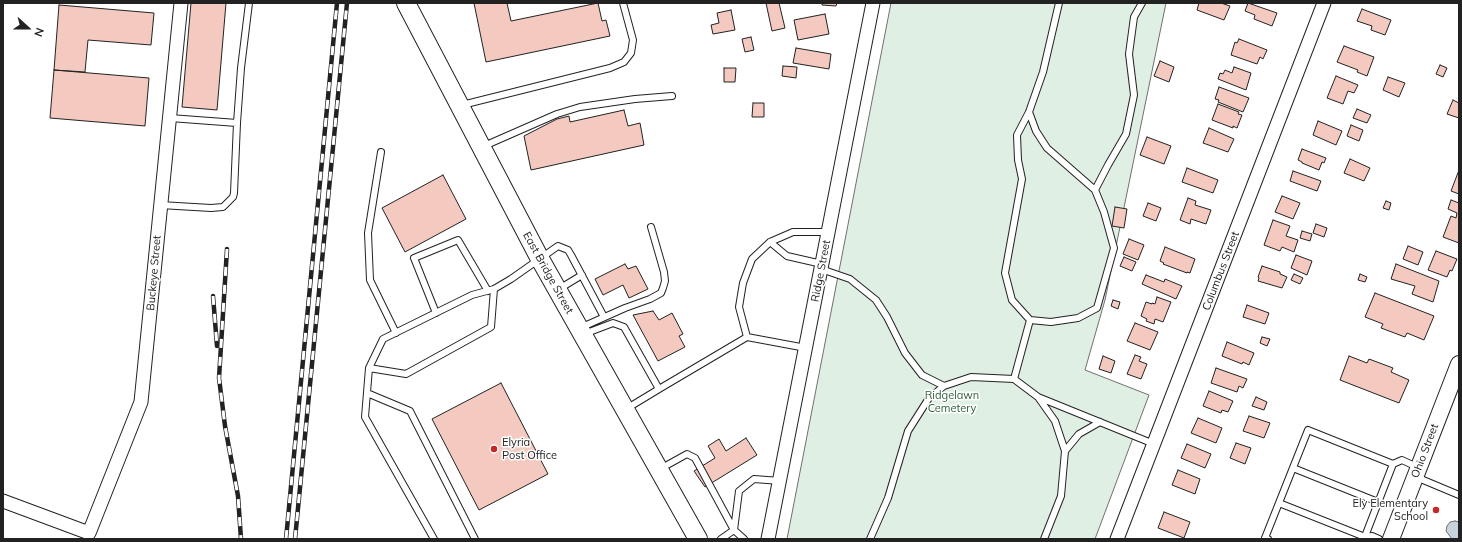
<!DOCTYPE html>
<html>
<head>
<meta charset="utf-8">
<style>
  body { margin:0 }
  #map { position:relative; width:1462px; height:542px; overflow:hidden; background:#fff; font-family:Mulish,sans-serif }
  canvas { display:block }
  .frame { position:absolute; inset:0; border:4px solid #222; pointer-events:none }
  .north { position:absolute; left:8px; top:8px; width:40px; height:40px; -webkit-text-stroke:3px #fff; paint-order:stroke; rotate:111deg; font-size:11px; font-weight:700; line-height:16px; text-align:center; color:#222 }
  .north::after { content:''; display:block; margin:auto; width:14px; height:18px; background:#222; clip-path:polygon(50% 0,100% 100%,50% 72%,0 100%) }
</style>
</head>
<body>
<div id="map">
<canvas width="1462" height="542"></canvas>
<div class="frame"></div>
<div class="north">N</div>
</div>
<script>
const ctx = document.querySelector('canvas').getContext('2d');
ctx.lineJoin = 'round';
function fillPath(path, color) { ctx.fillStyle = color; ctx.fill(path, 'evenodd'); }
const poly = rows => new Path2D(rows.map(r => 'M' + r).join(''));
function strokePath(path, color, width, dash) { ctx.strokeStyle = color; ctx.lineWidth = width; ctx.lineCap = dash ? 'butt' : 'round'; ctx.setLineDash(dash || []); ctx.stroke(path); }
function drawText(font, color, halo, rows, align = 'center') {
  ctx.font = font + ' Mulish,sans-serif'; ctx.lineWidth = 3; ctx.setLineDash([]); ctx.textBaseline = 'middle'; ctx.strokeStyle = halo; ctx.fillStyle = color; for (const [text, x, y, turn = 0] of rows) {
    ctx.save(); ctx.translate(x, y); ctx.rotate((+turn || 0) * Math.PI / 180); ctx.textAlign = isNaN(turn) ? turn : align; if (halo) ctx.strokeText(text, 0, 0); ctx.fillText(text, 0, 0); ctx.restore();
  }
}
const green = poly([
  [891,3,1166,3,1105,300,1085,370,1149,395,1095,539,787,539,891,3]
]);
fillPath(green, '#e0efe3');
strokePath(green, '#6f6f6f', 1);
const water = poly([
  [1455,521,1459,522,1459,539,1452,539,1446,531,1447,526,1450,522,1455,521]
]);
fillPath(water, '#c7d3dd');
strokePath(water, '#6f6f6f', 1);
const building = poly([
  [191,3,226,3,217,110,182,107,191,3],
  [474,3,507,3,511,21,598,3,602,21,606,20,610,36,486,62,474,3],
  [766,3,779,3,785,28,772,31,766,3],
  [822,3,837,3,836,6,822,5,822,3],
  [1199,3,1221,3,1230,6,1224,20,1197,10,1199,3],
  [1248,3,1277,13,1272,26,1254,19,1255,15,1245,11,1248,3],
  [59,5,154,13,151,45,88,40,85,72,54,70,59,5],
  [1362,9,1391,20,1385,35,1371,30,1372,26,1357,21,1362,9],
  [731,10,735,30,713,34,711,25,719,23,717,13,731,10],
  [825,14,829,34,798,40,794,20,825,14],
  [751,37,754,50,745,52,742,39,751,37],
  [1239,39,1267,50,1263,59,1260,57,1257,64,1231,55,1235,42,1237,43,1239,39],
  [1344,46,1374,57,1367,76,1357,72,1358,70,1337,62,1344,46],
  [796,48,831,54,829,69,793,63,796,48],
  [1160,61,1174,67,1169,82,1154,76,1160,61],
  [1440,65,1447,68,1443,77,1436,74,1440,65],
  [783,66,797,67,796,78,782,76,783,66],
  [1234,67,1251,73,1246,90,1218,79,1220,73,1223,74,1225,70,1232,73,1234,67],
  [724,68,736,68,735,82,724,82,724,68],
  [54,70,149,78,145,126,50,118,54,70],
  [1336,76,1358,85,1354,93,1348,91,1343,104,1327,98,1336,76],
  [1388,77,1405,83,1399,97,1383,90,1388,77],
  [1219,87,1249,98,1243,112,1218,102,1219,100,1215,99,1219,87],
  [1453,100,1459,103,1459,118,1447,114,1453,100],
  [753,103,764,103,764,117,752,117,753,103],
  [1218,104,1239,112,1238,114,1242,115,1237,128,1233,126,1233,128,1212,120,1218,104],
  [1357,109,1371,115,1367,123,1353,118,1357,109],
  [624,110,628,126,640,123,644,145,531,170,524,136,557,119,569,116,570,122,624,110],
  [1318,121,1342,131,1336,145,1313,135,1318,121],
  [1351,125,1363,130,1359,141,1347,136,1351,125],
  [1209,128,1234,139,1228,152,1203,143,1209,128],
  [1147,137,1171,146,1164,164,1140,155,1147,137],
  [1302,149,1326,158,1324,163,1322,162,1319,170,1302,163,1302,162,1298,160,1302,149],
  [1350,159,1370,168,1364,181,1344,173,1350,159],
  [1187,168,1218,180,1213,193,1182,182,1187,168],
  [1459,170,1459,194,1451,191,1459,170],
  [1293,171,1321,181,1317,191,1290,181,1293,171],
  [443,175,466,219,405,252,382,208,443,175],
  [1282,196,1300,203,1293,219,1275,212,1282,196],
  [1188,198,1196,201,1195,205,1211,210,1206,224,1191,219,1190,224,1180,220,1188,198],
  [1451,200,1459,203,1459,243,1443,237,1451,216,1456,218,1457,213,1448,209,1451,200],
  [1386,201,1391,203,1389,210,1383,208,1386,201],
  [1148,203,1161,208,1156,221,1143,216,1148,203],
  [1115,207,1127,209,1124,228,1112,226,1115,207],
  [1273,220,1290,226,1286,236,1298,240,1294,252,1282,247,1280,251,1264,245,1273,220],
  [1316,224,1327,228,1324,237,1313,233,1316,224],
  [1302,231,1312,234,1310,241,1300,238,1302,231],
  [1129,239,1144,245,1138,260,1123,254,1129,239],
  [1408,246,1423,252,1418,265,1403,259,1408,246],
  [1165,247,1195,259,1190,273,1187,272,1187,273,1163,264,1164,263,1160,261,1165,247],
  [1436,251,1457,259,1452,271,1450,270,1447,277,1428,270,1436,251],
  [1296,255,1312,261,1307,275,1291,268,1296,255],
  [1124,257,1136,262,1132,271,1120,266,1124,257],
  [625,264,628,269,636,266,648,289,629,298,623,285,603,295,595,279,625,264],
  [1396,264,1439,281,1433,302,1412,294,1415,286,1391,279,1396,264],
  [1262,266,1280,272,1280,274,1287,277,1282,288,1258,281,1259,278,1258,277,1262,266],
  [1294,274,1303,278,1300,284,1291,280,1294,274],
  [1360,274,1367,277,1365,282,1358,280,1360,274],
  [1146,275,1164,282,1165,279,1182,286,1176,299,1142,284,1146,275],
  [1375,293,1434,316,1424,340,1407,333,1405,337,1381,328,1383,324,1365,317,1375,293],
  [1157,297,1171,302,1163,322,1155,319,1154,324,1146,321,1147,319,1141,316,1146,302,1152,304,1152,303,1155,304,1157,297],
  [1113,300,1120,302,1118,309,1111,306,1113,300],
  [1247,305,1269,313,1265,324,1243,317,1247,305],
  [653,311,659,320,672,313,683,334,679,336,685,347,658,361,633,315,653,311],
  [1135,323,1158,332,1150,350,1127,341,1135,323],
  [1262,337,1270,339,1267,346,1260,343,1262,337],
  [1227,342,1254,353,1249,365,1243,362,1242,364,1222,356,1227,342],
  [1135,355,1141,357,1139,361,1147,364,1141,379,1127,374,1135,355],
  [1103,356,1115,361,1111,373,1099,369,1103,356],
  [1349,356,1367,363,1369,359,1393,368,1391,372,1409,380,1399,403,1340,380,1349,356],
  [1216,368,1247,379,1243,388,1239,386,1237,392,1211,383,1216,368],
  [501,383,548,474,479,510,432,419,501,383],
  [1209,391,1233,401,1228,412,1222,410,1221,413,1203,406,1209,391],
  [1256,397,1267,402,1264,410,1252,406,1256,397],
  [1249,416,1270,423,1264,438,1243,431,1249,416],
  [1198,418,1222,428,1216,443,1191,433,1198,418],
  [746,438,757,455,705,487,694,471,715,458,708,446,719,439,726,451,746,438],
  [1236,443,1251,448,1245,464,1230,458,1236,443],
  [1187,444,1211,454,1205,468,1181,458,1187,444],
  [1178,470,1200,479,1195,494,1172,485,1178,470],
  [1164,512,1190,522,1184,538,1158,528,1164,512]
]);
fillPath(building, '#f3c9c0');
strokePath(building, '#222', 1);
const service = poly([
  [462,105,610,68,624,62,631,53,633,40,623,3],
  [1029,112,1036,131,1047,148,1095,190,1104,212,1114,248,1097,308,1078,318,1051,322,1030,320,1012,300,1005,273,1022,179,1018,160,1017,135,1029,112,1043,72,1059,3],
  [170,118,237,123,241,68,249,3],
  [484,146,557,114,580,107,635,99,672,96],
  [381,152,368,233,370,280,396,333],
  [1095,190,1108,165,1126,134,1134,95,1129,54,1134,17,1142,3],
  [160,205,211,208,223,207,233,197,234,193,237,123],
  [770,242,787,256,822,264],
  [821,269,850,279,876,300,887,317,905,353,922,375,944,386],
  [559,289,582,275],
  [436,313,414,258,458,240,488,291],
  [580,328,625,308,650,299,661,293,663,288,665,281,664,272,651,227],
  [584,334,613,323,624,327,659,389,626,409],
  [747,337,739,307,743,283,752,259,770,242,793,232,829,232],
  [369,368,406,374,491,327,494,289],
  [1014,379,1030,320],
  [659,389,747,337,806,348],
  [367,393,410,411,475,539],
  [1038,397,1055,421,1065,451,1061,496,1044,539],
  [1065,451,1079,434,1100,422],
  [1293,468,1378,502],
  [660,469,687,454,695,458,734,530,744,539],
  [1416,477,1459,495],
  [1279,503,1365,537,1372,536,1379,539],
  [434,539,365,417,369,368,383,339,472,295,494,289,511,279,558,246,568,250,571,255,604,317],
  [721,539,734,530,739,491,754,479,780,481],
  [870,539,888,498,908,431,929,398,944,386,971,377,1014,379,1038,397,1154,444],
  [1268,539,1265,538,1308,430,1393,464,1402,460,1417,467],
  [1364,539,1393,464]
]);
const minor = poly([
  [3,501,89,533,141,402,181,3],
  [768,539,873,3],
  [1117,539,1324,3]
]);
const tertiary = poly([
  [1391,539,1459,364]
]);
const secondary = poly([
  [406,3,540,259,698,539]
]);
strokePath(service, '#222', 8);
strokePath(minor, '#222', 15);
strokePath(tertiary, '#222', 18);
strokePath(secondary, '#222', 20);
strokePath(service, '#fff', 6);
strokePath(minor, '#fff', 13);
strokePath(tertiary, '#fff', 16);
strokePath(secondary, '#fff', 18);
const rail = poly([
  [227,249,219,378,225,426,238,496,241,539],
  [213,296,217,346],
  [286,539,337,3],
  [295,539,347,3]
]);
strokePath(rail, '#222', 4.5);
strokePath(rail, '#fff', 3, [9]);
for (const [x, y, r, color] of [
  [494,449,4,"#c62828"],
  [1436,510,4,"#c62828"]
]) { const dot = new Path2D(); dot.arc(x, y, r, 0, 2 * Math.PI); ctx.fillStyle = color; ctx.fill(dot); strokePath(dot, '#fff', 1.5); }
drawText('11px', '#222', '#fff', [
  ["Ridge Street",821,271,-79],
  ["Columbus Street",1221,271,-69],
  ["Buckeye Street",154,273,-85],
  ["East Bridge Street",548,273,61],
  ["Ohio Street",1425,451,-69]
]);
drawText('11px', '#2f5e38', '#fff', [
  ["Ridgelawn",952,396],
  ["Cemetery",952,409]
]);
drawText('11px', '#222', '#fff', [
  ["Elyria",502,443],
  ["Post Office",502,456],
  ["Ely Elementary",1428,504,"right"],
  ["School",1428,517,"right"]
], 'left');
</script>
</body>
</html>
